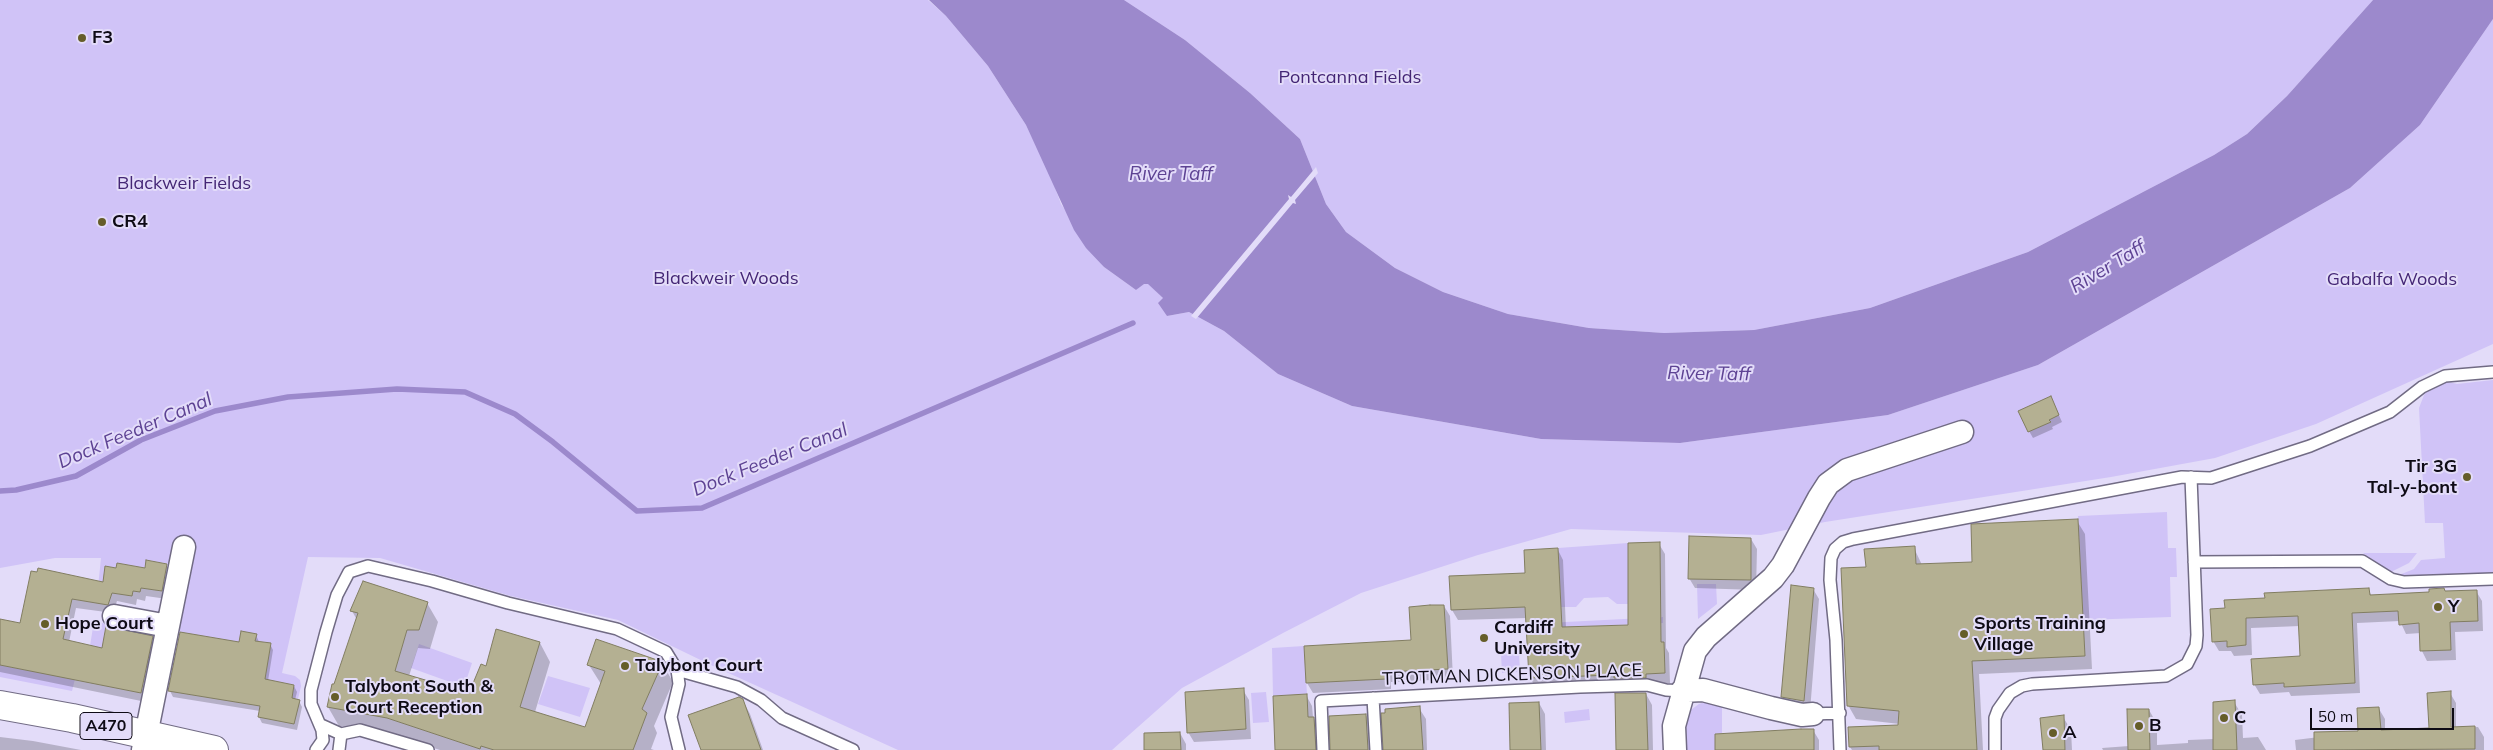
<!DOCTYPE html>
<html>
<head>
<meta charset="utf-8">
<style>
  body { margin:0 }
  #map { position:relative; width:2493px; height:750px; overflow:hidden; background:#e3dcf9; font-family:Mulish,sans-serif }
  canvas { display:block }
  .scale { position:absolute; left:2310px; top:708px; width:144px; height:22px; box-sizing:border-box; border:2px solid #0e0b15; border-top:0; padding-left:6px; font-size:15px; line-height:18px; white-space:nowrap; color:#0e0b15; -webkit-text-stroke:4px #e3dcf9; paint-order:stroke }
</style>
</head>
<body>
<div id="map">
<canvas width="2493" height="750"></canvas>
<div class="scale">50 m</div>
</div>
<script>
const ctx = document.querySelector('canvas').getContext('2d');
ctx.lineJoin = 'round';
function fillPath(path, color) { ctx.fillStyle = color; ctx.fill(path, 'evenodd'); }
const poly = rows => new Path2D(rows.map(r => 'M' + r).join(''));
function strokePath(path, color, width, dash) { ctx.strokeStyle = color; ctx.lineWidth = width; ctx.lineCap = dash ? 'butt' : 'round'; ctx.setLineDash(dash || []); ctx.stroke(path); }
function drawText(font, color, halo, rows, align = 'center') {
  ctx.font = font + ' Mulish,sans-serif'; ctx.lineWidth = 4; ctx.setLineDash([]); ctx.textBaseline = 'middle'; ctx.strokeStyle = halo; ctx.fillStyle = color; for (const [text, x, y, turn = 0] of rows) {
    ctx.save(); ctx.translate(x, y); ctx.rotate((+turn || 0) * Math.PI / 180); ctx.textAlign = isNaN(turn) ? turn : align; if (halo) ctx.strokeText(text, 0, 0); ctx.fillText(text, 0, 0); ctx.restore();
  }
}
fillPath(poly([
  [0,0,928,0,946,16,988,66,1026,125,1050,174,1061,204,1104,267,1136,290,1144,283,1148,283,1163,298,1167,316,1189,312,1224,331,1278,374,1352,406,1541,439,1680,443,1888,415,2038,365,2350,188,2420,125,2493,19,2493,344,2316,424,2215,458,2111,477,1825,522,1761,535,1571,529,1478,555,1361,593,1283,633,1182,688,1112,750,898,750,713,666,618,620,511,596,380,558,308,557,282,673,295,676,300,680,301,686,298,699,292,698,294,685,275,681,262,694,271,644,255,641,256,634,241,631,239,643,175,631,175,565,147,560,145,568,118,563,116,568,106,566,100,598,97,597,101,558,55,558,0,568],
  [1124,0,2373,0,2287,96,2247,134,2214,155,2028,252,1870,308,1754,330,1664,333,1589,328,1508,314,1443,292,1395,268,1346,232,1326,204,1300,139,1250,93,1185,40],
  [2493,380,2493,574,2408,577,2399,575,2414,569,2421,560,2445,558,2443,523,2425,523,2419,408,2424,395,2428,390,2445,381,2457,384],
  [2167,512,2168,548,2176,548,2177,577,2170,577,2171,617,2083,620,2078,516],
  [1628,543,1628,604,1617,604,1608,597,1584,598,1576,607,1561,607,1558,548],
  [2363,553,2417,553,2409,563,2391,572],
  [1697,584,1716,584,1717,604,1698,619],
  [1663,617,1663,623,1526,629,1527,624],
  [94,621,106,624,104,638,115,640,118,626,144,631,142,646,154,648,150,669,90,646],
  [419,644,472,663,464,687,411,668],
  [1304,646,1307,694,1273,696,1272,648],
  [1501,654,1519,654,1520,672,1502,673],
  [0,665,75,679,72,691,0,677],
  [548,676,590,688,580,717,538,704],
  [1266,692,1269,722,1253,723,1251,693],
  [1711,700,1722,702,1722,733,1715,734,1715,750,1685,750,1683,733,1688,712,1699,704],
  [1589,709,1590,720,1565,723,1564,712]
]), '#d0c3f7');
fillPath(poly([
  [929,0,1124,0,1185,40,1250,93,1300,139,1326,204,1346,232,1395,268,1443,292,1508,314,1589,328,1664,333,1754,330,1870,308,2028,252,2214,155,2247,134,2287,96,2373,0,2493,0,2493,19,2420,125,2350,188,2038,365,1888,415,1680,443,1541,439,1352,406,1278,374,1224,331,1189,312,1167,316,1158,303,1163,298,1148,284,1144,284,1136,290,1104,267,1086,248,1074,230,1026,125,988,66,946,16]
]), '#9c89cc');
fillPath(poly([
  [1316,167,1318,173,1295,200,1296,204,1293,203,1196,319,1191,316,1289,199,1288,195,1291,197]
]), '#e3dcf9');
fillPath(poly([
  [2054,404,2062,422,2052,427,2053,429,2033,438,2029,431],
  [2077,521,2085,534,2092,669,1979,674,1983,750,1852,750,1850,747,1899,726,1900,724,1856,719,1848,705,1867,568,1914,548,1922,565,1974,563],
  [1751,539,1757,549,1756,590,1695,588,1689,578],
  [1659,544,1665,554,1666,648,1669,653,1670,683,1536,688,1530,678,1527,618,1458,620,1452,610,1450,577,1526,574,1558,550,1563,560,1566,629,1629,626],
  [166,565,172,574,167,599,146,596,145,601,137,599,136,605,117,601,113,613,76,608,69,642,103,649,152,638,157,647,146,702,0,672,0,627,21,625,32,572,104,584,146,569],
  [1813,589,1819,599,1810,711,1789,707,1783,697],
  [2368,590,2372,596,2476,591,2482,601,2483,631,2455,632,2456,660,2427,661,2422,651,2421,633,2406,634,2400,621,2357,623,2360,693,2291,696,2289,692,2260,694,2254,684,2302,657,2300,626,2251,628,2252,655,2234,656,2231,651,2219,651,2213,641,2211,610],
  [427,603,438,622,430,649,418,648,409,676,470,694,486,668,540,643,550,662,535,712,586,728,601,684,589,665,662,663,673,682,654,726,657,733,651,749,654,750,440,750,399,737,339,726,328,707,357,620,352,611],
  [1444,606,1450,616,1453,679,1391,682,1391,689,1313,693,1307,683,1412,641],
  [256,635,259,642,270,644,273,650,268,681,294,686,297,692,295,700,299,701,302,707,297,730,262,723,259,717,260,711,173,697,170,691],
  [1243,690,1249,700,1251,739,1194,742,1188,732],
  [2450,693,2456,703,2456,728,2478,727,2484,737,2484,750,2296,750,2295,740,2360,732,2379,709,2385,719,2385,731,2430,729],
  [1646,694,1652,705,1653,750,1618,750],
  [1306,695,1312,706,1313,717,1320,729,1321,750,1277,750],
  [742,699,750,714,763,750,702,750],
  [2234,702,2242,715,2243,738,2258,737,2266,750,2103,750,2102,748,2129,746,2149,710,2157,724,2157,745,2188,743,2188,740,2214,739],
  [1539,703,1545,714,1546,750,1511,750],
  [1419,708,1426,719,1427,750,1385,750],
  [1366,715,1372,726,1373,750,1332,750],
  [2063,717,2071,730,2072,750,2044,750],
  [1813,730,1819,740,1819,750,1717,750],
  [1180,733,1186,744,1186,750,1145,750],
  [0,737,33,741,81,750,0,750]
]), '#0003');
strokePath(poly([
  [0,491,16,490,76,476,141,440,215,411,288,397,397,389,465,392,515,414,553,442,637,511,702,508,1133,323]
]), '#9c89cc', 5.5);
const building = poly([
  [2051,396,2059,415,2049,420,2051,422,2028,432,2018,411,2051,396],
  [2078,519,2085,656,1972,661,1977,750,1879,750,1879,746,1849,747,1848,727,1898,725,1899,711,1847,706,1841,568,1866,567,1864,549,1915,546,1916,564,1972,562,1971,524,2078,519],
  [1689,536,1751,538,1751,580,1688,579,1689,536],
  [1660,542,1661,642,1664,642,1665,673,1646,674,1646,678,1614,678,1614,675,1529,678,1525,607,1451,610,1449,576,1525,573,1524,550,1558,548,1562,627,1628,625,1628,543,1660,542],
  [146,560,167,564,162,591,141,588,140,592,133,591,132,596,112,593,108,605,72,599,63,639,102,648,106,626,153,636,141,693,0,665,0,619,20,623,31,571,37,572,38,568,103,582,105,566,116,568,117,563,145,568,146,560],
  [363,581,428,602,419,630,407,630,395,671,469,693,481,664,486,666,496,629,540,642,520,707,585,727,605,671,587,665,596,639,663,662,642,709,647,713,633,750,494,750,481,746,480,749,387,718,327,707,332,684,334,684,358,613,350,611,363,581],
  [1791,585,1814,588,1804,701,1781,697,1791,585],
  [2369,588,2370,595,2429,592,2429,589,2444,588,2445,591,2477,590,2478,621,2450,622,2451,650,2420,651,2419,623,2399,625,2398,611,2352,613,2355,683,2284,687,2284,683,2253,685,2251,659,2300,656,2298,616,2246,618,2246,645,2227,647,2227,641,2212,642,2210,609,2225,608,2224,600,2265,598,2264,593,2369,588],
  [1430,605,1444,605,1448,669,1386,672,1386,679,1306,683,1304,646,1411,640,1409,607,1430,605],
  [241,631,257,634,255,641,271,643,265,679,294,685,292,698,300,700,294,724,258,717,260,706,168,691,180,632,239,642,241,631],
  [1244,688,1246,729,1187,733,1185,692,1244,688],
  [2451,691,2451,727,2475,726,2475,749,2314,750,2314,732,2358,731,2357,708,2379,707,2381,730,2429,728,2427,693,2451,691],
  [1615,693,1646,693,1648,750,1616,750,1615,693],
  [1307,694,1308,717,1314,717,1316,750,1275,750,1273,696,1307,694],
  [739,697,743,699,761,750,701,750,688,715,739,697],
  [2235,700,2237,750,2213,750,2213,702,2235,700],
  [1539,702,1541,750,1510,750,1509,703,1539,702],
  [1420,706,1423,750,1383,750,1381,713,1385,713,1385,709,1420,706],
  [2127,709,2149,709,2150,750,2128,750,2127,709],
  [1366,714,1368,750,1330,750,1329,716,1366,714],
  [2064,715,2065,750,2043,750,2040,718,2064,715],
  [1801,729,1814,729,1814,750,1715,750,1715,734,1801,729],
  [1180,732,1181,750,1144,750,1144,733,1180,732]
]);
fillPath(building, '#b4b092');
strokePath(building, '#817d61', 1);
const lane = poly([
  [2194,562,2362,561,2391,579,2404,582,2493,579],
  [677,670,737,687,761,700,782,718,853,750],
  [1373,698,1376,750],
  [1813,714,1840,713],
  [321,725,341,734,360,730,428,750],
  [316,750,323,740,322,730,311,704,311,690,326,632,337,595,349,572,368,566,432,581,508,603,617,629,666,652,677,670,679,684,671,717,679,750],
  [339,750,341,734],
  [1323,750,1321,701,1580,687,1647,685,1666,690,1682,691],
  [1840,750,1836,640,1830,580,1831,558,1835,549,1843,542,1853,539,2182,477,2211,478,2310,446,2390,412,2422,387,2445,376,2493,372],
  [1995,750,1995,718,1998,710,2010,693,2022,686,2032,684,2166,676,2187,664,2196,646,2197,635,2191,477]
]);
const street = poly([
  [114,616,168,626],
  [1682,691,1703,690,1771,708,1802,715,1813,714],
  [143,750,184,547],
  [1675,750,1674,726,1695,651,1706,637,1773,578,1783,565,1819,498,1828,484,1847,470,1962,432]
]);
const primary = poly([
  [0,705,72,718,214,750]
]);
strokePath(lane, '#716b84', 14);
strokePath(street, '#716b84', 25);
strokePath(primary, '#716b84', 30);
strokePath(lane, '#fff', 11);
strokePath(street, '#fff', 22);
strokePath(primary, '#fff', 28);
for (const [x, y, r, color] of [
  [82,38,5,"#655d29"],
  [102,222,5,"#655d29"],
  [2467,477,5,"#655d29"],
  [2438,607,5,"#655d29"],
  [45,624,5,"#655d29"],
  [1964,634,5,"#655d29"],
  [1484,638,5,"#655d29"],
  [625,666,5,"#655d29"],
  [335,697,5,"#655d29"],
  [2224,718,5,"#655d29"],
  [2139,726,5,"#655d29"],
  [2053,733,5,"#655d29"]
]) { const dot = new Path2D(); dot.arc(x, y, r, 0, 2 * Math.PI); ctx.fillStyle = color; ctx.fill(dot); strokePath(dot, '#e3dcf9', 2); }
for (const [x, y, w] of [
  [106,726,52]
]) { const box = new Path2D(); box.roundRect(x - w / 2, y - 13.5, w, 27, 4); ctx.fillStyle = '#e3dcf9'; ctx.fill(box); strokePath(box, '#0e0b15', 1); }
drawText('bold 16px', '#0e0b15', null, [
  ["A470",106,726]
]);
drawText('bold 18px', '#0e0b15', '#e3dcf9', [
  ["F3",92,38],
  ["CR4",112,222],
  ["Tir 3G",2457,467,"right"],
  ["Tal-y-bont",2457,488,"right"],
  ["Y",2448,607],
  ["Hope Court",55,624],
  ["Sports Training",1974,624],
  ["Village",1974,645],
  ["Cardiff",1494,628],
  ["University",1494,649],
  ["Talybont Court",635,666],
  ["Talybont South &",345,687],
  ["Court Reception",345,708],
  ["C",2234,718],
  ["B",2149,726],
  ["A",2063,733]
], 'left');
drawText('18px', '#442675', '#e3dcf9', [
  ["Pontcanna Fields",1350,78],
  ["Blackweir Fields",184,184],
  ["Blackweir Woods",726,279],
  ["Gabalfa Woods",2392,280]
]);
drawText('18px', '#0e0b15', '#e3dcf9', [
  ["TROTMAN DICKENSON PLACE",1512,675,-2]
]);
drawText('italic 19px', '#5d4293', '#e3dcf9', [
  ["River Taff",1171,174],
  ["River Taff",2108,267,-31],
  ["River Taff",1709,374,1],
  ["Dock Feeder Canal",135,431,-23],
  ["Dock Feeder Canal",770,460,-22]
]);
</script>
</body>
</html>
